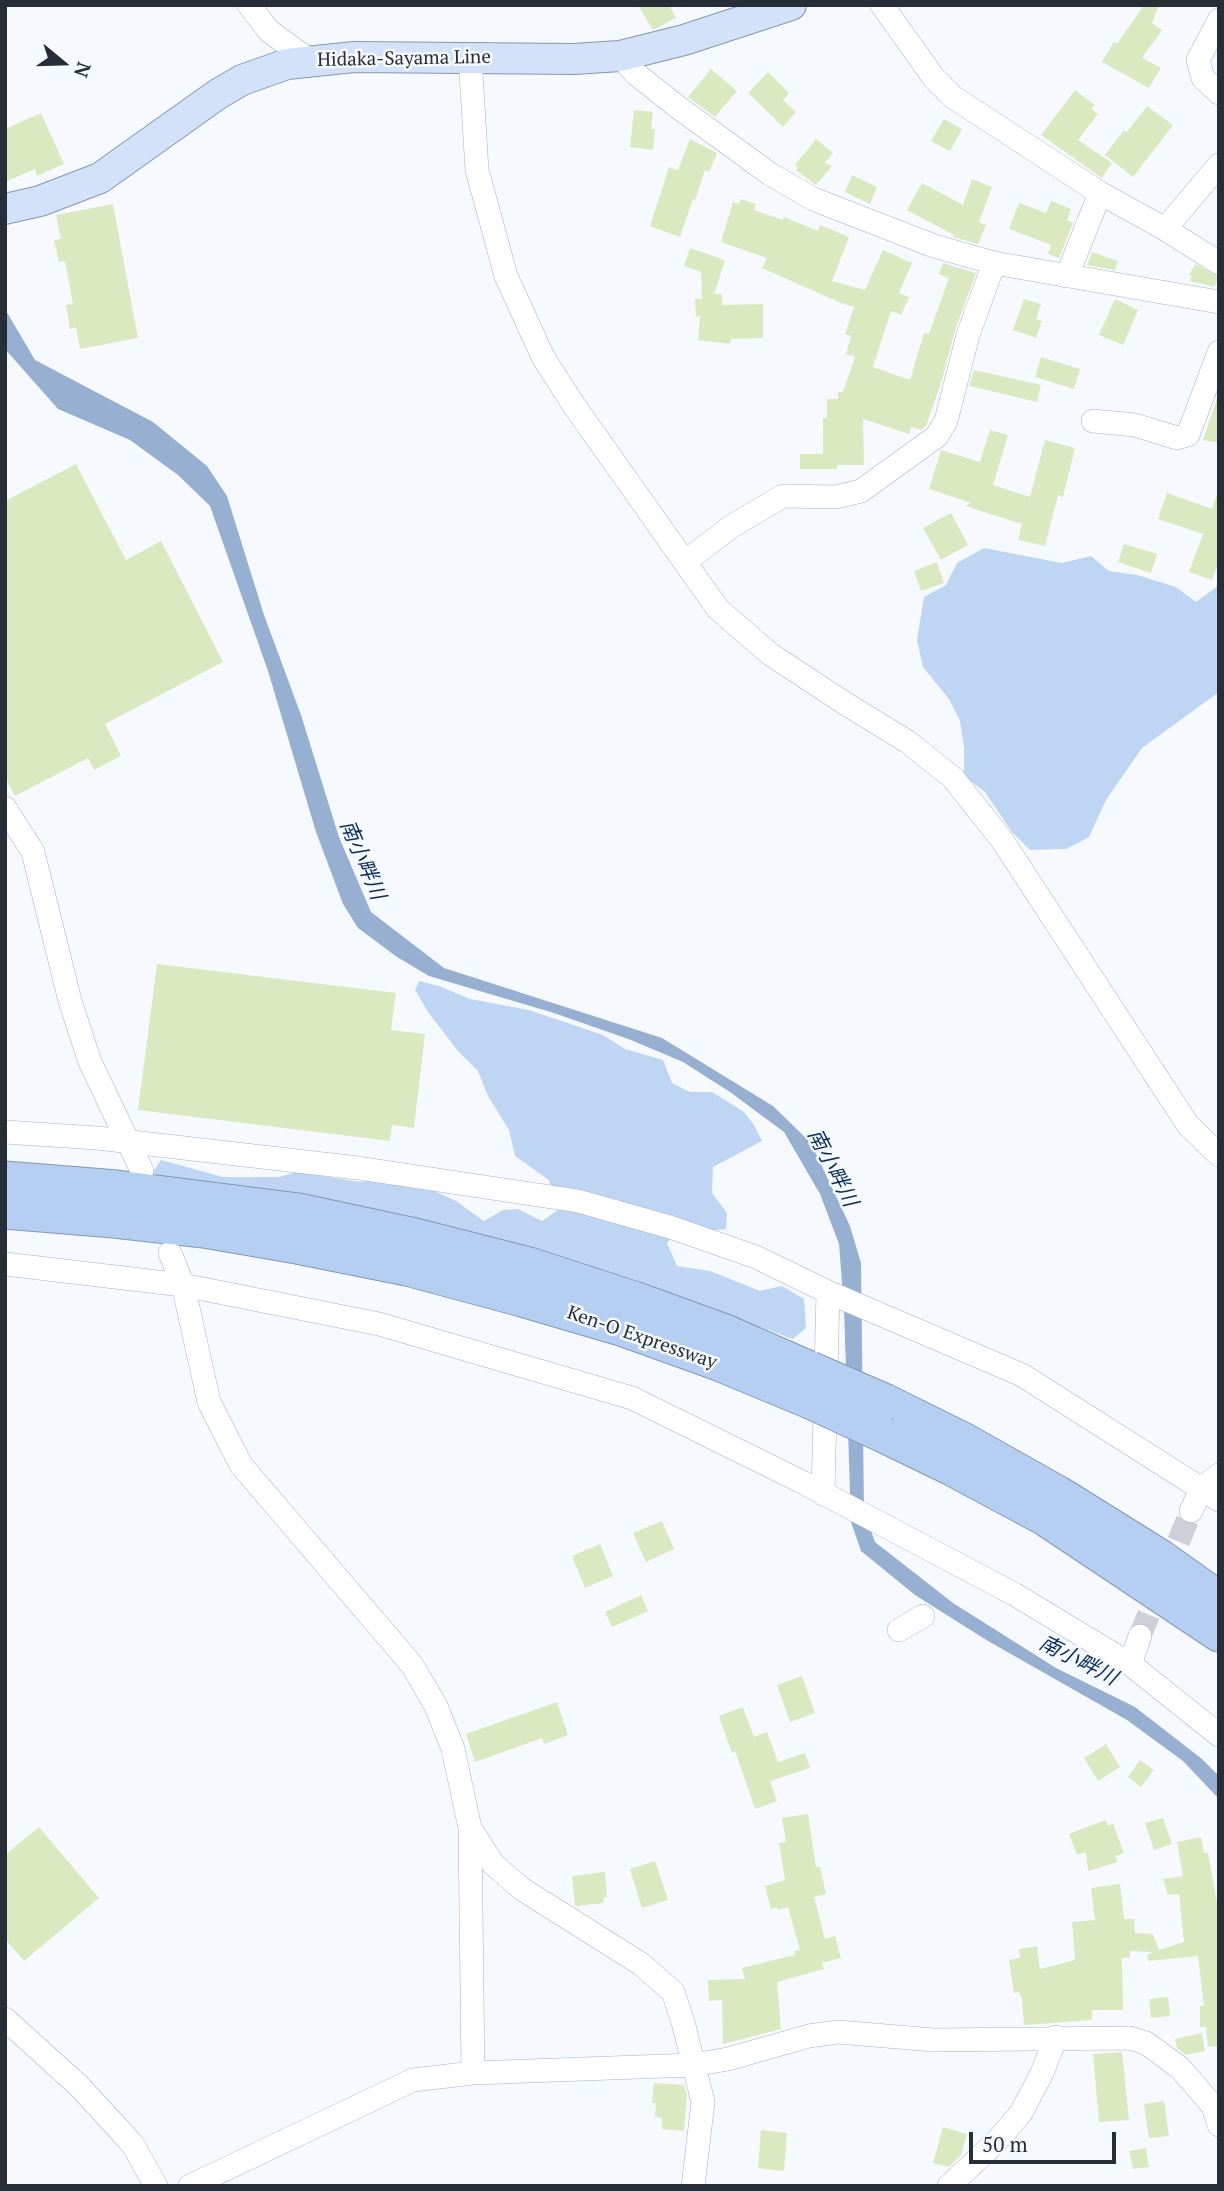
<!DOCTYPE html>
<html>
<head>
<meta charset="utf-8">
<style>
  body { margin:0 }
  #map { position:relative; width:1224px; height:2191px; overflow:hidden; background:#f6faff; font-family:"PT Serif",serif }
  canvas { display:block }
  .frame { position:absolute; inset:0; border:7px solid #282e37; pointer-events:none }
  .north { position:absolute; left:28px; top:28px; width:70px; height:70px; -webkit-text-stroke:5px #f6faff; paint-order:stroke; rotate:109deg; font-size:19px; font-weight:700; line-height:28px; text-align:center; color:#282e37 }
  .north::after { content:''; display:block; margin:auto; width:24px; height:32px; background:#282e37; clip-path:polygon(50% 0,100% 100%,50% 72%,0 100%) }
  .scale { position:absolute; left:969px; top:2132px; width:147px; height:32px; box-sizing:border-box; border:4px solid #282e37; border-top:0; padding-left:9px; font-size:21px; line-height:24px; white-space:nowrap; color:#282e37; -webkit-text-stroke:5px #f6faff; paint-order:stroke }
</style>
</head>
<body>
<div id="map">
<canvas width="1224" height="2191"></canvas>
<div class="frame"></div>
<div class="north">N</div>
<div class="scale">50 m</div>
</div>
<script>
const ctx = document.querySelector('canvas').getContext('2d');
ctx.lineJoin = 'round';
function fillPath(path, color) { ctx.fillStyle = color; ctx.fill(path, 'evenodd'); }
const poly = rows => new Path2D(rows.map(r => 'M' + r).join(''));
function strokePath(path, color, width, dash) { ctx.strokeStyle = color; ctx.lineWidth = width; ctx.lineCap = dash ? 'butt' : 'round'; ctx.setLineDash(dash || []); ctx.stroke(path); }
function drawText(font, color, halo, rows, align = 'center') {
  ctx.font = font + ' "PT Serif","Noto Sans JP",serif'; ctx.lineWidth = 5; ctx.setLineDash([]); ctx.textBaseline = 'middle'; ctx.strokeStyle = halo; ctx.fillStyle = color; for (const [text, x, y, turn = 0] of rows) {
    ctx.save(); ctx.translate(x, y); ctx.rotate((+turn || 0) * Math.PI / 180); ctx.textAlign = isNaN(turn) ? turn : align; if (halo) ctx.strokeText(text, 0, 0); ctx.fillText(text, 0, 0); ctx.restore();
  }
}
fillPath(poly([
  [984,548,1062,563,1091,556,1109,571,1137,575,1176,587,1196,602,1215,588,1219,583,1219,692,1142,748,1106,800,1089,837,1066,849,1030,850,1012,832,985,792,964,776,964,747,960,721,949,699,923,667,917,640,924,597,946,585,957,563],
  [419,981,439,986,470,999,529,1010,603,1035,625,1049,663,1060,672,1083,690,1092,712,1092,744,1112,754,1125,762,1141,713,1167,712,1193,727,1213,726,1229,707,1231,683,1221,667,1243,677,1266,710,1271,760,1291,782,1286,804,1299,806,1328,793,1339,678,1298,642,1282,589,1267,172,1190,153,1172,161,1160,223,1177,279,1177,297,1172,360,1182,380,1180,432,1190,456,1201,484,1221,503,1210,518,1209,542,1221,558,1210,549,1180,515,1156,509,1130,488,1096,478,1071,458,1051,428,1012,415,990]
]), '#bfd5f4');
fillPath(poly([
  [5,309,35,360,153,422,207,466,227,496,264,615,301,715,339,837,371,912,444,968,662,1038,773,1106,811,1143,850,1226,861,1263,864,1511,875,1542,953,1603,1056,1668,1135,1707,1202,1759,1219,1776,1219,1799,1183,1761,1127,1720,988,1641,915,1595,861,1551,851,1522,844,1308,839,1244,820,1194,784,1132,730,1092,683,1062,631,1040,554,1013,429,976,397,957,358,928,343,904,316,832,268,671,210,506,178,475,130,440,58,409,5,349]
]), '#97b0d2');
fillPath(poly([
  [638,5,669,5,676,18,653,30],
  [1144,5,1159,5,1152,23,1162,30,1142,58,1161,68,1149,88,1102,62,1114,42,1117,44],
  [711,69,737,91,715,117,688,97],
  [768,72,789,93,783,100,796,112,783,127,748,93],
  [1075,90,1095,105,1091,109,1098,114,1078,140,1112,163,1102,178,1041,135],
  [1147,106,1173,125,1133,177,1105,155,1124,130,1127,132],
  [634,110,653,112,651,129,655,129,653,150,630,147],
  [41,113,64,164,37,176,35,169,5,182,5,129],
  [944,119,962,129,950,151,931,141],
  [690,139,717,153,709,172,705,170,695,200,693,199,680,237,650,226,669,167,678,170],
  [816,139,833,153,825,163,832,166,816,185,796,170,798,168,795,165],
  [852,175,877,187,870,204,845,192],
  [972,179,992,187,979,222,986,225,978,244,953,237,954,235,907,210,922,183,963,205],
  [741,199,756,204,754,210,783,220,784,217,818,231,820,225,849,237,832,281,865,290,883,250,912,263,899,293,909,297,901,315,891,311,873,367,910,380,924,333,929,334,949,278,939,274,943,263,976,273,955,330,942,380,926,426,921,430,911,427,909,434,863,419,864,465,837,465,837,469,800,469,800,454,823,454,823,418,827,418,827,399,838,399,838,392,843,392,855,357,846,354,851,336,845,334,854,307,841,303,762,268,767,258,721,242,733,202,739,204],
  [1051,201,1071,209,1067,220,1073,223,1059,258,1048,254,1051,245,1009,229,1019,203,1046,213],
  [113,204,138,338,80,349,76,327,70,329,66,305,73,304,65,261,59,262,54,240,61,239,56,215],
  [690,248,725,260,714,294,722,294,722,305,763,304,763,338,731,339,730,344,698,340,700,316,696,317,695,299,702,299,701,272,684,266],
  [1092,252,1118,261,1115,270,1087,265],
  [1195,264,1219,277,1214,287,1190,281,1192,276,1189,275],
  [1024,299,1041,304,1036,319,1042,321,1036,338,1013,330],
  [1115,299,1138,310,1123,345,1099,335],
  [1041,357,1080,369,1074,389,1035,377],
  [974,370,1041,385,1037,402,969,386],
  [1218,396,1219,396,1219,443,1203,440],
  [990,430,1008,435,993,485,1030,497,1045,440,1075,448,1063,497,1058,495,1045,546,1018,540,1022,524,965,506,971,503,929,489,941,450,980,462],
  [76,464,126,560,161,541,223,662,105,724,121,756,94,770,88,758,15,796,5,777,5,501],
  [1167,493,1212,509,1217,495,1219,496,1219,562,1212,580,1189,572,1203,534,1158,519],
  [951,513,968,545,941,560,923,528],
  [1124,544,1157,554,1151,573,1118,562],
  [937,562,944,583,921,591,914,571],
  [157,964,396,993,391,1030,425,1034,414,1128,392,1125,390,1141,138,1110],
  [662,1521,674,1549,646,1562,633,1533],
  [600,1544,613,1576,585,1588,572,1556],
  [641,1595,648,1611,612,1627,605,1612],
  [802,1676,815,1713,790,1722,777,1685],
  [557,1702,568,1735,544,1744,542,1738,475,1762,466,1734],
  [743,1707,754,1737,767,1732,778,1762,805,1753,810,1768,770,1781,777,1801,755,1809,735,1751,732,1753,719,1716],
  [1106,1744,1120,1767,1098,1781,1084,1758],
  [1140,1760,1154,1770,1141,1787,1128,1777],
  [808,1814,816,1867,820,1867,826,1894,814,1897,825,1939,835,1936,841,1958,822,1963,824,1969,777,1982,781,2029,723,2044,722,2000,709,2001,708,1980,745,1979,742,1968,795,1955,794,1951,800,1950,788,1907,778,1910,777,1907,771,1909,765,1886,785,1880,779,1843,786,1842,782,1818],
  [1163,1818,1172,1844,1154,1850,1145,1823],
  [1106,1820,1108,1826,1113,1824,1124,1853,1116,1856,1117,1862,1088,1871,1086,1852,1077,1855,1069,1834],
  [39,1827,99,1898,24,1961,5,1939,5,1855],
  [1201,1837,1204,1853,1208,1853,1219,1912,1219,2046,1208,2047,1206,2027,1200,2027,1200,2006,1204,2006,1198,1956,1148,1961,1147,1955,1153,1952,1130,1951,1130,1958,1122,1958,1123,2010,1092,2010,1092,2020,1024,2025,1022,1999,1019,1992,1014,1993,1009,1960,1020,1958,1019,1949,1037,1946,1040,1969,1075,1960,1072,1922,1095,1920,1091,1888,1120,1884,1124,1919,1134,1919,1135,1933,1153,1934,1159,1950,1184,1942,1179,1894,1168,1895,1163,1879,1183,1876,1177,1842],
  [655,1861,668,1900,642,1908,630,1869],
  [605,1872,607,1897,603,1898,604,1903,575,1906,572,1876],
  [1168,1997,1170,2016,1151,2018,1149,1999],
  [1202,2033,1205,2051,1186,2055,1177,2048,1175,2039],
  [1122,2052,1129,2120,1099,2122,1093,2054],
  [654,2083,684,2085,687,2095,684,2131,662,2129,662,2118,655,2117,656,2103,652,2103],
  [1164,2101,1169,2136,1149,2138,1144,2104],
  [943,2127,967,2134,961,2155,949,2167,933,2163],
  [761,2130,787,2133,784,2171,758,2168],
  [1146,2148,1149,2167,1133,2169,1129,2151]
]), '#dae9c0');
strokePath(poly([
  [1140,1636,1191,1511]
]), '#cdd1d7', 23, [23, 11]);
const minor = poly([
  [249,5,269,31,309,60],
  [882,5,934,78,953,97,1100,193,1165,229,1219,263],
  [1219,20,1198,60,1203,78,1219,93],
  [620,56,636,74,679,108,770,174,813,199,934,246,994,263,1219,302],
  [470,57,477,170,506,276,543,357,573,404,718,609,770,654,846,704,908,742,953,778,1002,840,1188,1125,1219,1155],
  [1165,229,1219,165],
  [1067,276,1100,193],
  [1093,421,1135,425,1177,438,1188,435,1219,352],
  [686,561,732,526,783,496,836,497,861,491,937,436,946,421,968,335,994,263],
  [5,808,33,852,70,1001,90,1062,142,1171],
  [5,1132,97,1138,358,1168,578,1201,670,1227,756,1257,828,1292,1022,1375,1219,1500],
  [170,1253,183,1285,209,1402,241,1465,412,1665,436,1706,453,1749,470,1828,493,1864,522,1889,641,1964,673,1992,683,2022,703,2102,693,2186],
  [5,1264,183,1285,379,1324,632,1398,802,1482,1014,1594,1130,1664,1219,1735],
  [823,1494,828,1292],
  [1191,1511,1202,1488,1219,1475],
  [899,1630,923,1616],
  [1130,1664,1140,1636],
  [470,1828,473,2073],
  [5,2019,78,2085,115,2125,133,2145,156,2186],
  [190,2186,413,2080,473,2073,693,2065,728,2059,809,2036,838,2032,934,2040,1130,2038,1146,2043,1180,2068,1213,2106,1219,2125],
  [949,2186,996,2142,1021,2113,1042,2073,1056,2037]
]);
const major = poly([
  [5,209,40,201,100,178,218,94,242,80,287,64,354,57,574,59,620,56,684,40,791,5]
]);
const highway = poly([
  [5,1179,117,1188,299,1211,411,1235,529,1265,634,1299,725,1332,810,1369],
  [5,1211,114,1220,204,1230,297,1246,407,1268,522,1299,624,1329,716,1362,810,1401],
  [886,1402,963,1440,1059,1494,1160,1557,1219,1599],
  [886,1436,950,1467,1045,1518,1219,1634]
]);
strokePath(minor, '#a2b2c8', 24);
strokePath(major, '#8497b1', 32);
strokePath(highway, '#8497b1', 37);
strokePath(minor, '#fff', 23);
strokePath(major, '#d3e2f8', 30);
strokePath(highway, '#b5cff3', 35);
const highwayBridge = poly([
  [810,1369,886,1402],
  [810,1401,886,1436]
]);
strokePath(highwayBridge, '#8497b1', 37, []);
strokePath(highwayBridge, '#b5cff3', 35);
drawText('19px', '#282e37', '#f6faff', [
  ["Hidaka-Sayama Line",404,59,-1],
  ["Ken-O Expressway",642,1338,19]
]);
drawText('italic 21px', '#0b2d58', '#f6faff', [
  ["南小畔川",362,860,67],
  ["南小畔川",832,1168,63],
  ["南小畔川",1078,1661,27]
]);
</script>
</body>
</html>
